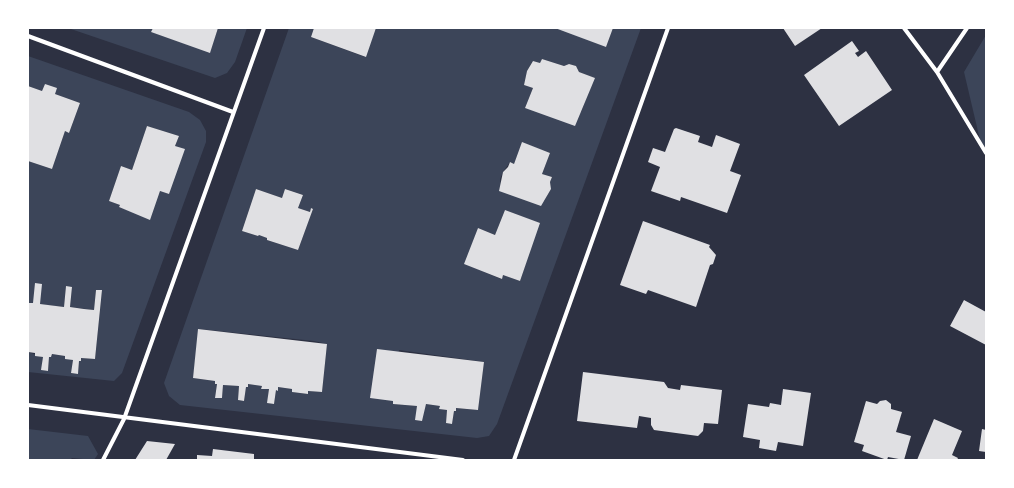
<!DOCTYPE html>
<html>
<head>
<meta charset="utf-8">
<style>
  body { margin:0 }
  #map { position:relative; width:1014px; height:488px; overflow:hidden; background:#2d3142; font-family:Cabin,sans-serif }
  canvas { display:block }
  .frame { position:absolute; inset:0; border:29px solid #fff; pointer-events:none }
</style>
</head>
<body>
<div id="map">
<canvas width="1014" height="488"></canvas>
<div class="frame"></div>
</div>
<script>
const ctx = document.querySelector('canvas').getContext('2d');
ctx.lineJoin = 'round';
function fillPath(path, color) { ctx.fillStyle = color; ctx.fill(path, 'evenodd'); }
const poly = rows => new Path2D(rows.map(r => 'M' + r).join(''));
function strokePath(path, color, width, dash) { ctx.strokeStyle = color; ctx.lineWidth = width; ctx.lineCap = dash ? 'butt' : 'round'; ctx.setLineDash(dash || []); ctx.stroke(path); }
fillPath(poly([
  [68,28,153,28,151,32,210,52,218,28,247,28,235,62,227,73,215,78],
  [289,28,314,28,311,37,365,57,376,28,558,28,606,47,613,28,641,28,497,424,489,436,477,438,180,405,169,396,164,383],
  [542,59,564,66,569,64,576,66,579,72,594,78,581,112,525,108,533,88,524,85,527,71,533,61,540,63],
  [522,143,550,153,542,174,552,177,550,182,551,189,544,201,501,186,500,179,503,172,510,162,514,164],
  [256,189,282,198,285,189,303,195,298,208,310,212,311,208,313,209,298,250,267,240,267,238,259,235,258,236,242,231],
  [505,210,539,223,520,281,503,275,501,279,465,264,478,228,495,235],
  [199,329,314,341,327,344,322,392,308,391,307,394,292,392,292,389,278,387,278,390,276,390,274,404,268,403,269,389,261,389,262,386,248,384,246,387,244,401,238,400,239,386,223,385,222,398,215,397,217,384,215,384,215,381,193,378],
  [399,350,484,362,478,410,456,408,454,411,452,424,446,423,447,410,440,409,440,406,426,404,417,406,393,404],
  [986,35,986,149,980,140,964,72],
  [28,56,189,112,200,120,206,131,206,142,122,373,114,381,28,372,28,352,43,357,42,370,48,371,49,357,51,357,52,354,65,356,73,360,71,373,78,374,79,361,81,358,95,359,102,291,96,290,94,310,70,307,72,288,66,286,64,307,28,303,28,161,52,169,65,131,69,133,80,103,55,94,45,84,42,91,28,86],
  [147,126,179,136,175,146,169,194,160,191,147,217,119,207,120,205,109,201,121,166,132,170],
  [28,429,88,436,98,454,94,460,72,458,70,460,28,460]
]), '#3c4559');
fillPath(poly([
  [153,28,218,28,210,53,151,32],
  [314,28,376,28,366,57,311,37],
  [555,28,613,28,606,47],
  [783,28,822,28,795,46],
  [852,41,859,51,855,53,858,57,866,51,892,90,839,126,804,75],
  [542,59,564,66,569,64,576,66,579,72,595,78,575,126,525,108,533,88,524,85,527,71,533,61,540,63],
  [45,84,57,88,55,94,80,103,69,133,65,131,52,169,28,161,28,86,42,91],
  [147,126,179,136,175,146,185,149,169,194,160,191,150,220,119,207,120,205,109,201,121,166,132,170],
  [676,128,700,136,698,142,712,147,716,135,740,144,730,171,741,175,727,213,681,197,680,201,651,191,660,167,648,162,653,148,665,152,674,129],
  [522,142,550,153,542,174,552,177,550,182,551,189,541,206,499,191,503,172,508,167,510,162,514,164],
  [256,189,282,198,285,189,303,195,298,208,310,212,311,208,313,209,298,250,267,240,267,238,259,235,258,236,242,231],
  [505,210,540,223,520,281,503,275,502,279,464,264,478,228,495,235],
  [643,221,710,245,709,247,716,255,713,264,710,265,696,307,648,290,646,294,620,285],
  [35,283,42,284,40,304,64,307,66,286,72,287,70,307,84,309,94,310,96,290,102,290,95,359,81,358,81,361,79,361,78,374,71,373,73,360,65,359,65,356,52,354,51,357,49,357,48,371,41,370,43,357,35,356,35,353,28,352,28,303,33,303],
  [964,300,986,312,986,345,950,326],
  [198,329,327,344,322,392,308,391,308,394,292,392,292,389,278,387,278,391,276,390,274,404,267,403,269,389,261,389,262,386,248,384,248,387,246,387,244,401,238,400,239,386,223,385,222,398,215,398,217,384,215,384,215,381,193,378],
  [377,349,484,362,478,410,456,408,456,411,454,411,452,424,446,423,447,410,439,409,440,406,426,404,422,421,415,420,417,406,393,404,393,401,370,398],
  [583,372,664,382,668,388,680,390,681,385,722,390,718,424,704,423,703,431,698,436,654,430,651,425,651,418,639,416,637,428,577,421],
  [783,389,811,393,803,446,778,442,776,451,759,448,760,440,743,437,748,404,769,407,770,403,781,405],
  [886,400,891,404,891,409,902,412,896,432,911,436,904,460,888,457,887,460,862,451,864,445,854,442,866,401,877,404,880,401],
  [934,419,962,431,952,455,958,458,957,460,917,460],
  [982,429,986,430,986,452,979,451],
  [147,441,175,444,166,460,135,460],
  [213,449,254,454,254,460,197,460,197,455,212,456]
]), '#e0e0e3');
strokePath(poly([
  [904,28,937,72,986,153],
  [28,36,233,112],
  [937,72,967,28],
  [28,405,463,460],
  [103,460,124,419,264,28],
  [514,460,668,28]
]), '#fff', 4);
</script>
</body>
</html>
